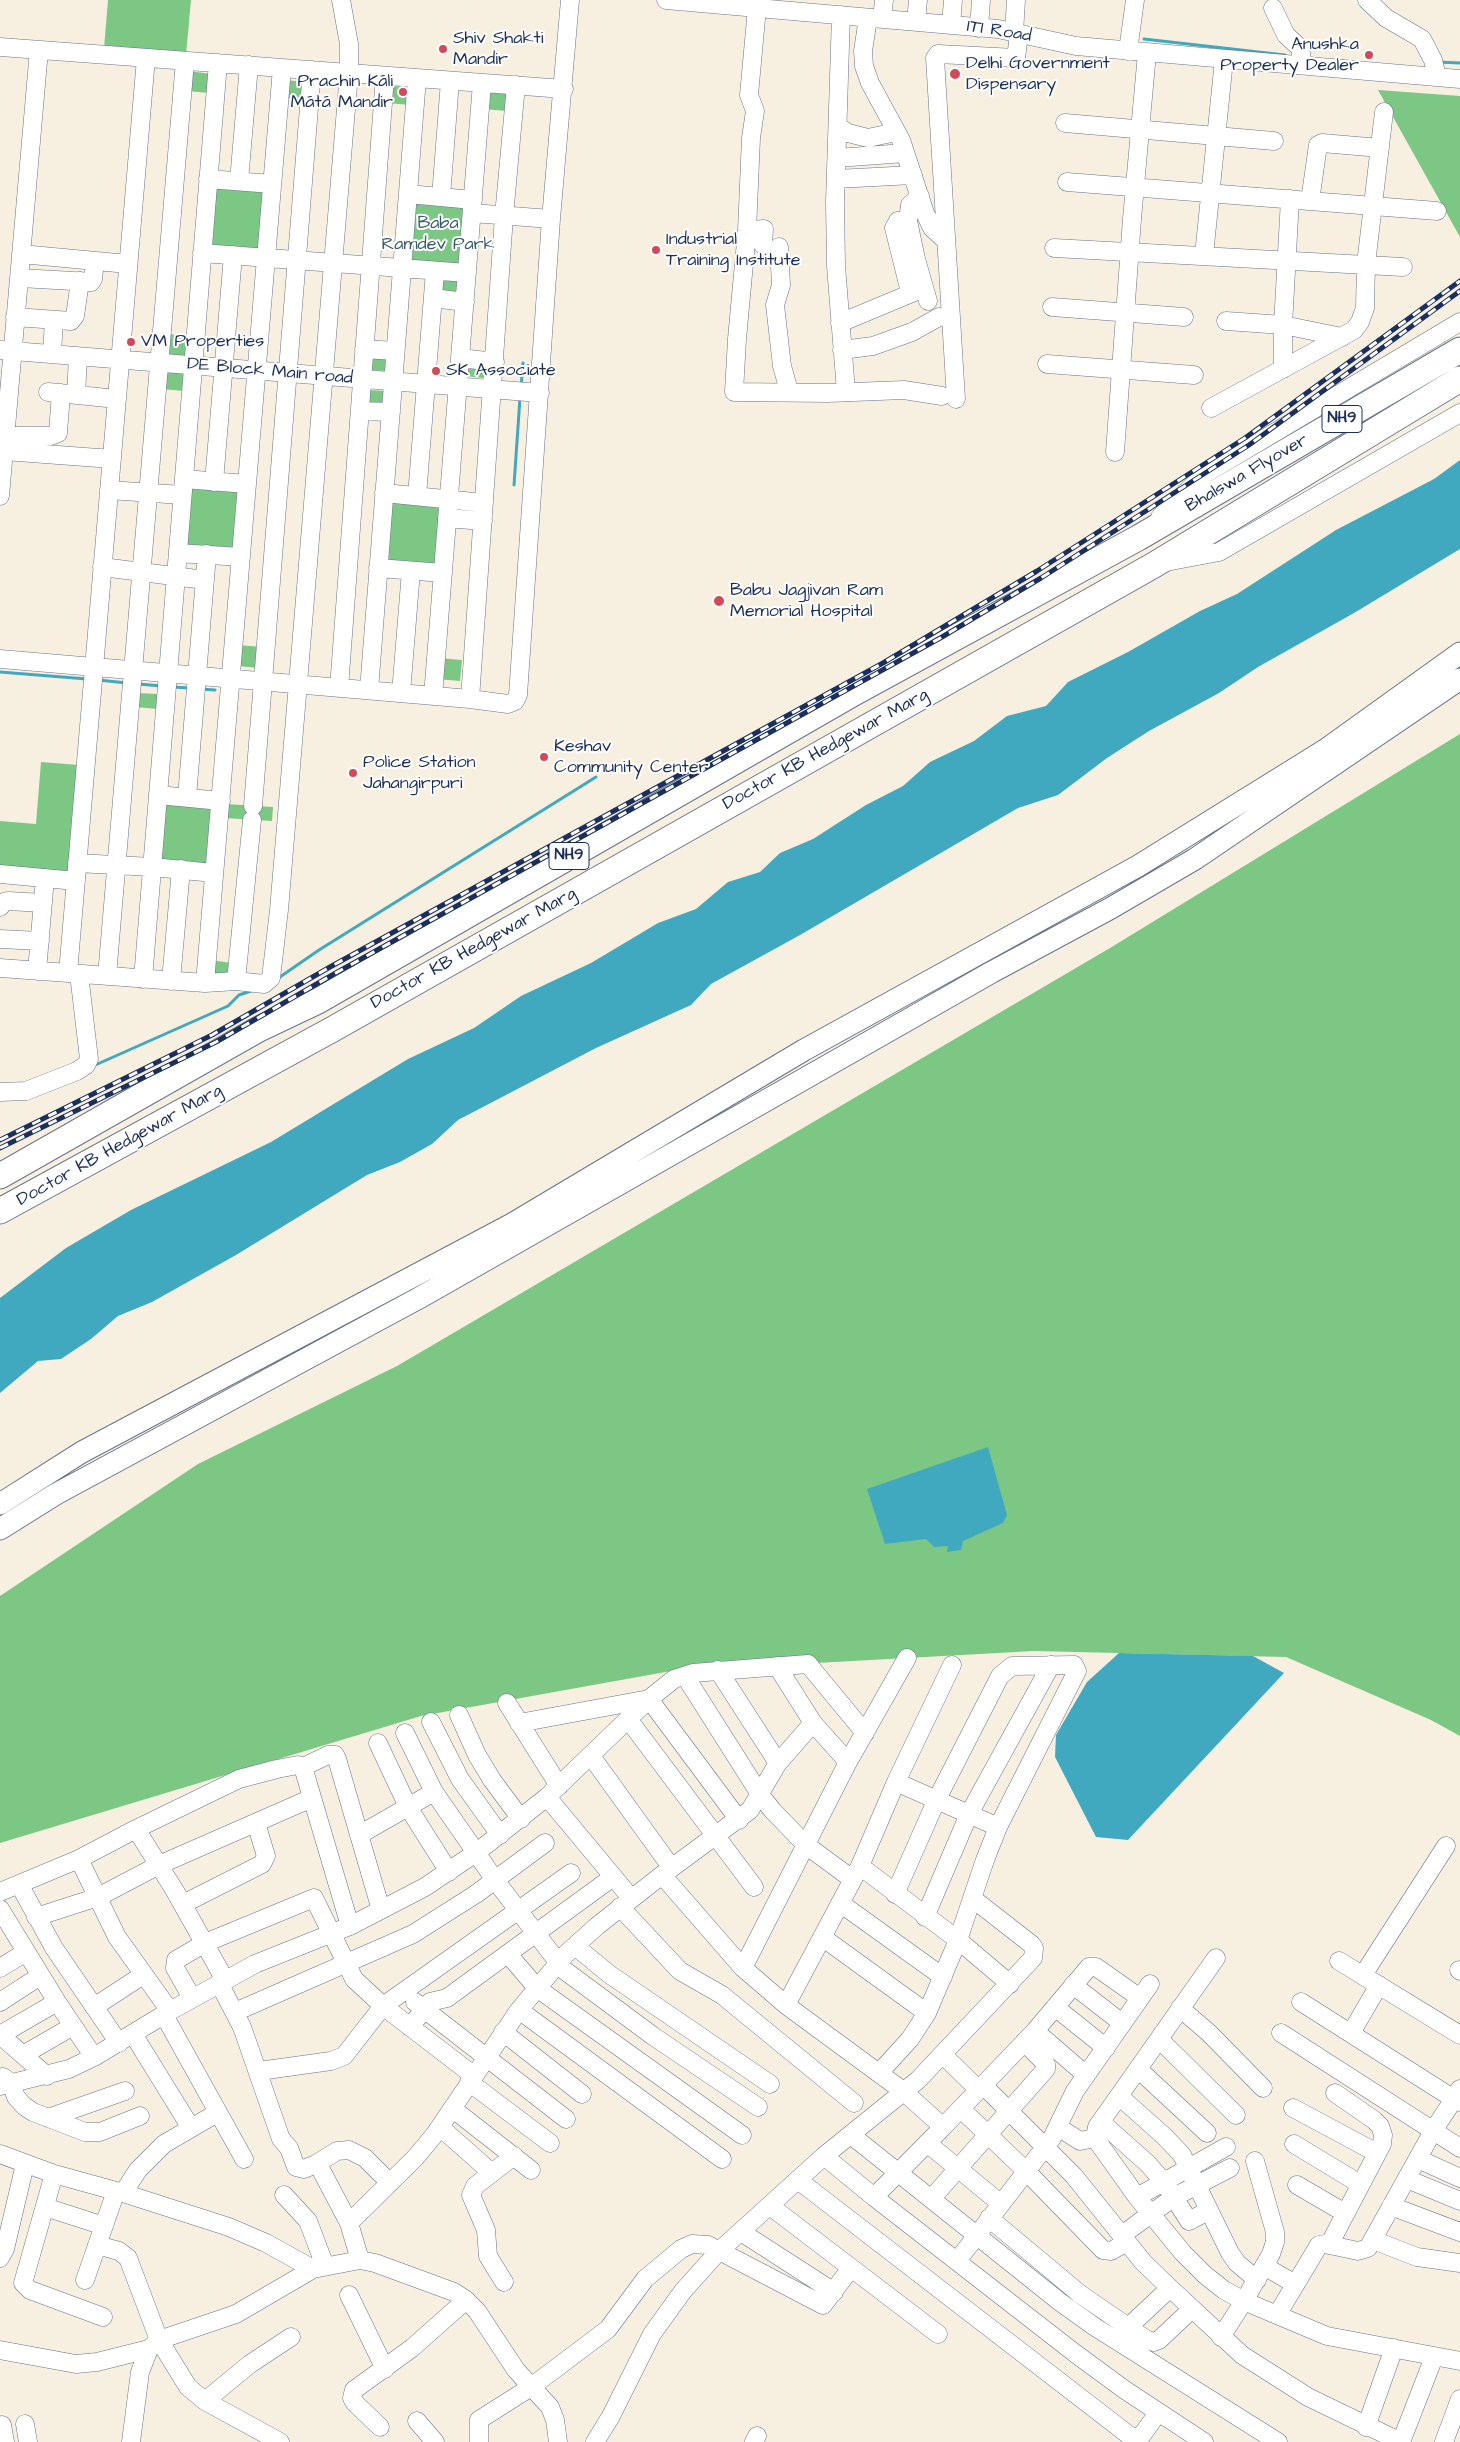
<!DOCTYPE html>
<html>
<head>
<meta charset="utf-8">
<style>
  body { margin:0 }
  canvas { display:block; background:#f7f0e0 }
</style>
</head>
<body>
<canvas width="1460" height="2442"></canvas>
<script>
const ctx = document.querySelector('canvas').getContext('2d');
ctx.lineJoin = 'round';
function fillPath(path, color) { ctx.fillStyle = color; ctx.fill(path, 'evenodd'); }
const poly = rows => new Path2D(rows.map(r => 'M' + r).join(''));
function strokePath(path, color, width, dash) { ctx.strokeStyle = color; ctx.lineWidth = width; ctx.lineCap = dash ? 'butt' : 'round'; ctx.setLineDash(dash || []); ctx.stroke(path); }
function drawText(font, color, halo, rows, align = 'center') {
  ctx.font = font + ' "Architects Daughter",sans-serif'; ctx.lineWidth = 4; ctx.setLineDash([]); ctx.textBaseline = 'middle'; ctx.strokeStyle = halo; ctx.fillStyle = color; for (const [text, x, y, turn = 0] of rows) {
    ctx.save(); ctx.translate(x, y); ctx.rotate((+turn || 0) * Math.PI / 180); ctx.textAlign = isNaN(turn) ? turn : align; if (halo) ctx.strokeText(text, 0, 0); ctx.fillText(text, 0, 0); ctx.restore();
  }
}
fillPath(poly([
  [108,0,191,0,186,55,104,48],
  [189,71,211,74,209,93,187,91],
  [284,80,308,82,307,99,282,98],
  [389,86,413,87,411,105,387,103],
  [1378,90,1460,96,1460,237],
  [484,92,508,94,507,111,483,109],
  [212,185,265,189,260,250,207,246],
  [414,202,467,206,462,267,409,263],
  [439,277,461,279,459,296,437,294],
  [167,334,190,336,188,357,165,355],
  [367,352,390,353,389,371,366,370],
  [464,362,485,364,484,378,463,376],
  [164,368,186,370,184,391,162,389],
  [365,390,388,391,387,409,364,408],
  [187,485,240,489,235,550,182,546],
  [389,502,442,506,437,567,384,563],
  [238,645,262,647,260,668,237,666],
  [439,658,462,660,460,681,437,679],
  [136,693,159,694,158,709,135,707],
  [1460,734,1460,1736,1431,1720,1286,1657,1034,1651,671,1671,421,1716,0,1843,0,1596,198,1464,397,1366,1110,948],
  [41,762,79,765,70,873,0,867,0,821,36,824],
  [161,802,215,806,210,867,157,863],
  [225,804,273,807,272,821,224,818],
  [211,960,231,963,229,977,209,974]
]), '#7dc784');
fillPath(poly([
  [1460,460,1460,549,1354,613,1258,667,1219,693,1149,731,1107,758,1058,795,1018,808,800,935,711,984,691,1005,596,1048,458,1120,432,1144,400,1162,367,1175,236,1255,152,1302,118,1316,91,1339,61,1359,38,1361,0,1393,0,1298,66,1248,131,1210,271,1142,408,1059,474,1028,521,996,591,963,658,923,696,909,728,882,760,872,780,853,813,839,866,805,903,786,930,762,974,741,1007,716,1046,706,1068,682,1128,652,1200,611,1237,594,1336,530,1434,479],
  [988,1447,1007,1515,1003,1523,963,1541,961,1550,947,1552,948,1546,934,1547,926,1539,885,1544,867,1489],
  [1119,1653,1253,1656,1284,1673,1128,1840,1096,1837,1055,1757,1056,1735,1087,1682]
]), '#40a9c0');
strokePath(poly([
  [1144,39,1285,55],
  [1438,62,1460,63],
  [521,387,523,363],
  [514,485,520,398],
  [0,672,87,679],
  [98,680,127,683],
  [138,684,162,686],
  [173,687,189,688],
  [200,689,215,690],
  [277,979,319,950,596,777],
  [93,1066,228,1006,239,995,254,990]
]), '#40a9c0', 3);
const minor = poly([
  [666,0,998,29,1076,46,1460,79],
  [1367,0,1386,18,1422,39,1433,60,1437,77],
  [757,8,749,95,755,111,751,138,747,231,737,339,734,392,828,393,904,390,942,396],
  [1273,8,1286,35,1300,48,1303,65],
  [841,15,835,202,836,266,846,391],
  [868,18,863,51,864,66,870,83,901,140,925,213,932,228,946,241],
  [882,19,884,0],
  [916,22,918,0],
  [951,25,953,0],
  [979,28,981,0],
  [1014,33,1016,0],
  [0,47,564,89],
  [1128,51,1135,0],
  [1065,123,1274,141],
  [838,126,848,133,868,138,896,132],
  [837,158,905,153],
  [208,179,272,184],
  [836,179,913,175],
  [239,181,249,65],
  [1067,182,1437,211],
  [408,194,473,200],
  [920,196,910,205,908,221,916,259,928,301],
  [441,197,450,81],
  [1310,201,1318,145,1322,143,1380,148],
  [472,213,551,219],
  [908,221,898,221,894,228,910,292],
  [747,231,764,229,763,245],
  [779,247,781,285,775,305,782,366,789,391],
  [1054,248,1403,267],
  [202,253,467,273],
  [21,254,128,264],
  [1204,255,1224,60],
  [20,278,91,282,93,279,95,261],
  [433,298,465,302],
  [1052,307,1184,317],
  [15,317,71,321,75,316,80,281],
  [1226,321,1283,325,1342,337],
  [840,323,924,288],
  [364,349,395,351],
  [0,350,540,393],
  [842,350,873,346,912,332,939,317],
  [52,354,54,320],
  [460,358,495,362],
  [1047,364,1194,375],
  [1283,369,1283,325,1290,199],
  [48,392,117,399],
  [76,395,78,357],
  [956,399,935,58,938,54,1016,58,1019,34],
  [1211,408,1354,330,1360,322,1365,308,1366,264,1384,112],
  [360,411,391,412],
  [5,436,50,436,58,433,61,393],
  [4,451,112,459],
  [1115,452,1132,219,1147,53],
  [184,479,247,484],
  [214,482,233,255],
  [109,490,182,495],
  [384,493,484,503],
  [0,496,39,50],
  [417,496,435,271],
  [1160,517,1205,474,1460,322],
  [447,518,483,521],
  [178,553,241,557],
  [1166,562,1219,552,1460,413],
  [102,567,205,580],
  [378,568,443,573],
  [0,659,470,699,508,704,515,701,518,695,551,219,570,0],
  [339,688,385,76],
  [369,690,417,78],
  [401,693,411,571],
  [433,696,482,83],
  [470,699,504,216,516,85],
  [158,795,221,801],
  [187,797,207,554],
  [253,806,312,70],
  [77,863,152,867,214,873],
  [0,874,76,881],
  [0,907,4,902,8,901,43,903],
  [0,939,40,941],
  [0,968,205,983,236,981,264,984,271,978,279,910,349,73,349,44,341,0],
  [37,971,45,878],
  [68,973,146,58],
  [107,976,185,61],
  [143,979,218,63],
  [171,981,181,869],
  [236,981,252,820],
  [205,983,282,68],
  [0,1092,26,1091,77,1071,86,1065,89,1059,79,974],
  [777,1666,813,1723],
  [718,1670,778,1763],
  [685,1676,761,1796,773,1811,806,1845,852,1879],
  [507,1703,559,1786],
  [459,1715,477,1755,492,1780,521,1819],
  [628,1719,754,1887],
  [431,1722,460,1779,500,1835],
  [519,1723,649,1699,739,1820],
  [405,1733,434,1792,495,1880,564,1970,653,2036,758,2107],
  [378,1743,408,1807,449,1872],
  [591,1756,671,1867],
  [303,1767,328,1755,335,1755,337,1759,381,1910],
  [896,1782,952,1665],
  [547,1797,631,1898],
  [359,1835,434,1792],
  [79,1859,117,1937,170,2011],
  [860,1866,958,1940,1010,1984],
  [662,1875,750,1810,778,1763,813,1723,848,1762],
  [19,1884,54,1948,119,2043],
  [0,1892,79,1859,136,1829],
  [895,1894,937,1799,1000,1676,1012,1666,1074,1665,1077,1671,998,1827],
  [840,1903,943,1977],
  [183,1904,262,1864,266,1856,256,1823],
  [620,1907,680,1971,722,1995,854,2103],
  [0,1909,57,2002,94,2057],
  [36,1917,98,1897,159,1865,312,1798],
  [925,1917,969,1814,1051,1665],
  [822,1937,927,2013],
  [575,1946,609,1974,770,2084],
  [508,1954,537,1988,742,2135],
  [1216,1958,1097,2127,1095,2138,1137,2197,1183,2253,1205,2275,1224,2290,1244,2301,1271,2254,1275,2242,1275,2232,1255,2161],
  [1339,1961,1460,2035],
  [0,1968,26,1952],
  [743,1968,848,1762,907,1658],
  [1459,1970,1460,1971],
  [1363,1975,1446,1846],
  [225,1980,175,1891,136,1829,239,1779,277,1769,298,1765,303,1767,350,1926],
  [219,1983,242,2027,281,2139,289,2148,296,2167,304,2169,316,2164,320,2168,349,2223],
  [1073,1985,1122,2023],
  [192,1998,175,1968,176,1960,205,1943,314,1898,354,1979,383,2006,473,2075],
  [0,2002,40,1976],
  [415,2002,566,2119],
  [1301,2002,1454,2099,1460,2089],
  [786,2005,860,1866,896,1782,998,1827,985,1860,958,1940,927,2013,910,2039,879,2073],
  [94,2007,143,1975],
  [1055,2007,1106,2048],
  [1180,2008,1209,2033,1263,2088],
  [519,2010,722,2159],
  [235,2012,413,1934,476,1894,545,1843],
  [164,2015,244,2159],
  [410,2027,430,2002,447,1998,613,1877],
  [1035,2031,1086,2075],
  [503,2032,582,2094],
  [1281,2033,1460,2148],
  [1351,2033,1379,1985],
  [133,2034,191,2128],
  [0,2035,57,2002],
  [0,2035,47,2076],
  [1159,2039,1236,2115],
  [23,2055,73,2026],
  [943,2055,979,2090],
  [1138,2069,1207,2133],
  [259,2071,331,2061,344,2056,383,2006,571,1873],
  [3,2077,11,2083,16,2097,24,2106,33,2112,85,2132,100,2132,140,2116],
  [469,2082,550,2143],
  [0,2086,69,2069,94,2057,170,2011,255,1964,350,1926,425,1887,477,1852,547,1797,649,1699,674,1679,693,1673,808,1664,865,1733],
  [984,2086,1074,2176,1143,2262,1170,2288,1242,2355,1308,2397,1401,2442,1434,2357],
  [1119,2096,1164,2136,1182,2155,1230,2253,1237,2263,1257,2280],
  [1293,2108,1377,2153],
  [453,2109,531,2170],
  [961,2109,1026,2171,1103,2250,1111,2251,1127,2242],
  [48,2118,125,2091],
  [1101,2122,1147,2163,1164,2182,1189,2221,1208,2211],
  [440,2127,492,2173],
  [1058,2127,1080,2141,1095,2138],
  [851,2135,1060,2302,1095,2327,1278,2442],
  [927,2143,1000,2203],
  [1294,2144,1360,2184],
  [0,2154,54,2174,123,2193,229,2227,266,2243,313,2269,360,2260,375,2263,454,2292,466,2300,477,2311,516,2370,550,2407,555,2420,558,2442],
  [824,2156,874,2197,1076,2354,1125,2390,1204,2442],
  [1418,2159,1460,2178],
  [316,2164,337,2151,349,2150,365,2158,390,2183],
  [54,2174,23,2283,30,2290,103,2317],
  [1407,2179,1460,2201],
  [798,2180,1130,2436,1137,2438,1142,2435,1158,2413],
  [1297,2185,1345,2213],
  [123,2193,138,2170,164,2144,217,2113],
  [284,2195,308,2221,325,2266],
  [874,2197,943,2127],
  [1137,2197,1226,2147],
  [931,2199,1046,2069,1046,2064,1024,2042],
  [770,2206,938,2334],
  [1391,2206,1460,2232],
  [45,2207,104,2226],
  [989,2218,1080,2294,1147,2340,1154,2342,1159,2340,1192,2309],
  [741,2232,834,2292],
  [1122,2235,1174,2197,1230,2168],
  [1373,2240,1417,2257,1460,2263],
  [97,2245,119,2251,128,2258,159,2340,188,2387,205,2401,280,2442],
  [1329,2245,1382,2144,1383,2135,1380,2126,1374,2120,1335,2093],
  [0,2258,5,2249,25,2164],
  [360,2260,349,2223,415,2158,435,2134,519,2010,566,1954,597,1926,662,1875,743,1968,786,2005,903,2091,943,2127,1035,2031,1089,1967,1096,1967,1140,1998],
  [957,2261,1052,2138,1075,2091,1150,1984],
  [1264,2266,1295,2284],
  [85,2280,116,2191],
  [504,2282,488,2256,486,2230,471,2195,475,2186,514,2156],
  [349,2295,385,2369],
  [1277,2315,1327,2336,1460,2361],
  [1121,2334,1170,2288],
  [1221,2337,1244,2301,1277,2315,1319,2245,1325,2244,1358,2251,1368,2248,1433,2131,1454,2099,1460,2102],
  [0,2350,76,2364,97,2362,149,2349],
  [205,2401,250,2364,291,2337],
  [417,2421,435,2442],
  [25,2424,28,2442],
  [2,2425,5,2442],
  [380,2427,355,2403,352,2398,354,2390,412,2348,466,2300],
  [1366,2427,1394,2348],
  [131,2442,140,2372,149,2349,159,2340,236,2314,313,2269],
  [479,2442,479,2420,531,2387,608,2329,645,2279,681,2249,692,2244,708,2245,823,2305,851,2268],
  [595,2442,611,2416,652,2334,683,2291,718,2252,824,2156,918,2080,1033,1958,1034,1948,1031,1944,972,1898],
  [754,2442,757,2436],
  [1444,2442,1460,2399]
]);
const major = poly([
  [0,1504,82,1452,512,1224,804,1050,1138,866,1325,750,1460,653],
  [0,1529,56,1494,419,1298,992,972,1111,908,1195,859,1460,679]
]);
const highway = poly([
  [0,1176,259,1029,318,1001,854,693,1138,538,1460,350],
  [0,1211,333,1029,1154,565,1460,379]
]);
strokePath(minor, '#68738c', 19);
strokePath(major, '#68738c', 23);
strokePath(highway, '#68738c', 27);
strokePath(minor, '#fff', 18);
strokePath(major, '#fff', 21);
strokePath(highway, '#fff', 25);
const rail = poly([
  [0,1140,212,1035,330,967,883,663,1037,571,1245,438,1460,281],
  [0,1148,216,1042,334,974,942,637,1041,578,1249,445,1460,291]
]);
strokePath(rail, '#1b2f5e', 5);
strokePath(rail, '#fff', 3, [9]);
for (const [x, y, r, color] of [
  [443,49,5,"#d1495b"],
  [1369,55,5,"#d1495b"],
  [955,74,6,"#d1495b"],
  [403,92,5,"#d1495b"],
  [656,250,5,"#d1495b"],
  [131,342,5,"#d1495b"],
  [436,371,5,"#d1495b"],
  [719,601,6,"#d1495b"],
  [544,757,5,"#d1495b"],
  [353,773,5,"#d1495b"]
]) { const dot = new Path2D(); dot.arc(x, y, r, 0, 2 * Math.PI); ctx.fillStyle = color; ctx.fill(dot); strokePath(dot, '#fff', 2); }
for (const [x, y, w] of [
  [1342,419,40],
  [569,856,40]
]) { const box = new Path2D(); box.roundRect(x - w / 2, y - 13.5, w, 27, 4); ctx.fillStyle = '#fff'; ctx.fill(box); strokePath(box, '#1b2f5e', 1); }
drawText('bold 16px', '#1b2f5e', null, [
  ["NH9",1342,419],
  ["NH9",569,856]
]);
drawText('18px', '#1b2f5e', '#fff', [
  ["ITI Road",999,32,9],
  ["DE Block Main road",270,372,5],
  ["Bhalswa Flyover",1247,474,-30],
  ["Doctor KB Hedgewar Marg",826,750,-29],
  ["Doctor KB Hedgewar Marg",474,949,-29],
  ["Doctor KB Hedgewar Marg",120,1146,-29]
]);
drawText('18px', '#1b2f5e', '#fff', [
  ["Shiv Shakti",453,39],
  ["Mandir",453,60],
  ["Anushka",1359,45,"right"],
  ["Property Dealer",1359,66,"right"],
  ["Delhi Government",966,64],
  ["Dispensary",966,85],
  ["Prachin Kāli",393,82,"right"],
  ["Mātā Mandir",393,103,"right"],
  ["Industrial",666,240],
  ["Training Institute",666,261],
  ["VM Properties",141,342],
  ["SK Associate",446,371],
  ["Babu Jagjivan Ram",730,591],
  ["Memorial Hospital",730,612],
  ["Keshav",554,747],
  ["Community Center",554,768],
  ["Police Station",363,763],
  ["Jahangirpuri",363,784]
], 'left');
drawText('18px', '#385d69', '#fff', [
  ["Baba",438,224],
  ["Ramdev Park",438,245]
]);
</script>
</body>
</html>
